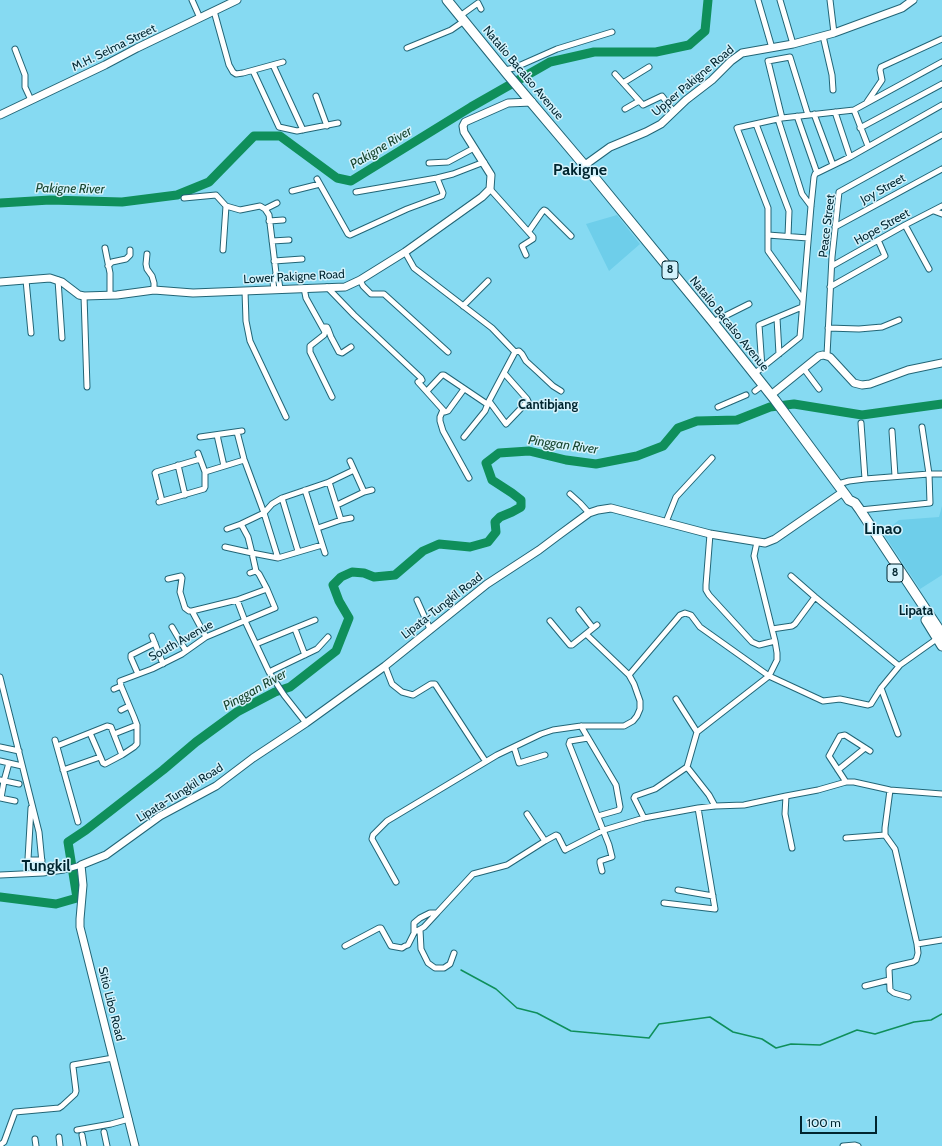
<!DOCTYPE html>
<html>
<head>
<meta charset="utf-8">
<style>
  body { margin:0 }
  #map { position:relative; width:942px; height:1146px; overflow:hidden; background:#86daf2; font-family:Cabin,sans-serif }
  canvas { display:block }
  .scale { position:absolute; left:800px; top:1116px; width:77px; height:18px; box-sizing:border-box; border:2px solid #00252f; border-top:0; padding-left:5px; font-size:12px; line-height:14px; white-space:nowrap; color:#00252f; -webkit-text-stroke:3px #d3f2fc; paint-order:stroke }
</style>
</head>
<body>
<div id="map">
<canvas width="942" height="1146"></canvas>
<div class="scale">100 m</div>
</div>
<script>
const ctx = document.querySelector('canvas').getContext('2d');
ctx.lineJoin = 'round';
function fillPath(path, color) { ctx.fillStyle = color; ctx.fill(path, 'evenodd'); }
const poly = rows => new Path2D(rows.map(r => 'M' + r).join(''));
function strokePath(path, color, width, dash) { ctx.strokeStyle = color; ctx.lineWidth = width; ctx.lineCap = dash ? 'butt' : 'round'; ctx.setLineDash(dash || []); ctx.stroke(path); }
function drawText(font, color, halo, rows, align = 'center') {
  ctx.font = font + ' Cabin,sans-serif'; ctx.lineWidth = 3; ctx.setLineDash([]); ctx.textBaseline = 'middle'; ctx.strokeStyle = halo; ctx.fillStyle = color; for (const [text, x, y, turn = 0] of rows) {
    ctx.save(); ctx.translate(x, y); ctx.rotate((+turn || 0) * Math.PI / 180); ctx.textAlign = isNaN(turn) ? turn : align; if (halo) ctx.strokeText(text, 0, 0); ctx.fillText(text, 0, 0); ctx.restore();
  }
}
fillPath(poly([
  [617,215,640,244,609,271,586,224],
  [942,506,942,575,920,589,883,533,899,520,939,517]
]), '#6eceea');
strokePath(poly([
  [461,970,496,989,517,1008,537,1013,571,1031,649,1038,659,1024,710,1017,733,1032,762,1039,776,1048,791,1044,820,1045,857,1030,875,1034,914,1022,931,1020,942,1014]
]), '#0f8f5b', 1.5);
strokePath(poly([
  [0,203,50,200,122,202,177,195,209,182,254,136,280,136,337,178,351,181,471,107,550,62,594,52,656,52,689,45,705,31,708,0],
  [0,897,56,904,77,898,68,842,86,830,163,770,196,742,237,712,275,692,290,687,336,651,349,618,339,601,333,585,341,577,352,572,364,573,374,577,395,575,423,551,439,544,470,547,488,542,496,532,495,522,500,517,512,512,521,507,521,500,512,493,492,480,486,463,499,453,529,451,566,460,596,464,637,456,663,446,678,428,697,421,737,420,770,407,794,404,862,415,942,404]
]), '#0f8f5b', 9);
const street = poly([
  [192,0,200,18],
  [758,0,772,48],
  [780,0,793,44],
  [830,0,834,33],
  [214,11,229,65,233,72,236,74,243,73,283,62],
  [460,16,478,3,481,9],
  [823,36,832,75,833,90],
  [407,48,451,30,464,21],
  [15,49,25,75,25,87,31,100],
  [273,65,303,130],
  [505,70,514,68,557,49,612,32],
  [253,71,279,127,297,131,338,123],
  [615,74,643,105,662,96,674,112],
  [623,83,649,67],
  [316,96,327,126],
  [867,102,882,80,880,70,881,67,942,39],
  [625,109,639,101],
  [854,110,868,146],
  [835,112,850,157],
  [814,114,833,165],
  [797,116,817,173],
  [782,118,768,61,790,57,808,115],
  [778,119,802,194,811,206],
  [756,124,789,211,788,236],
  [860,128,942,84],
  [429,163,448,162,474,148],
  [317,179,348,234,350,235,407,209,442,196,443,193,437,178],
  [490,189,533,237,533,239,522,246,526,255],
  [292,191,320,184],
  [356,192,437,178,453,174,484,162],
  [184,198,216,195,226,206],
  [265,209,277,203],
  [934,211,942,214],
  [269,221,283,220],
  [905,225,929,269],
  [835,227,942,169],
  [529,231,542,212,544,210,546,211,571,236],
  [768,235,808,238],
  [272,241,289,240],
  [105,248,110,273,110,295],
  [223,250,226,206,240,210,260,206,265,209,269,215,276,273],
  [405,252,414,268,492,328,515,352,519,351,522,354,526,361,538,372,553,386,561,391],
  [147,254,146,264,147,269,152,276,154,283,154,290],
  [274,261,302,259],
  [108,266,112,262,126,259,130,255,130,250],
  [832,266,905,225,942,206],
  [26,280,31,333],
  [58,280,62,338],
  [360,280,363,286,371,294,384,294,448,352],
  [327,287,354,315,421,378,422,380,418,382,445,412,448,411,464,389],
  [830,287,885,256,878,240],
  [304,288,306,298,325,332,324,335,310,346,310,352,332,397],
  [274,290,273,282,276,273,279,282,280,289],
  [245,291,246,321,250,341,286,417],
  [84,296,87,387],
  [803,300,768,251,768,208,737,128,782,118,854,110,942,62],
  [463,306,488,281],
  [777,318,779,354],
  [713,322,749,304],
  [323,327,327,327,328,329,331,337,339,352,342,353,351,347],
  [828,328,859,329,882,327,899,320],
  [827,355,832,257,839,192,942,135],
  [762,368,759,325,802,307],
  [804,369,819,389],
  [754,374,800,337,811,206,814,177,815,174,850,157,942,105],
  [427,391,442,375,444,375,487,404],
  [755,391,763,385],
  [489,401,506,424,528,401,527,399,504,373],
  [718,407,746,395],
  [443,410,440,417,440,421,443,431,469,478],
  [861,423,865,479],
  [892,431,895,476],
  [237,432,244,459,264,513,278,558],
  [217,435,224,466],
  [200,437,242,431],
  [464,437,485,411,489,401,515,352],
  [350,461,364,492],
  [178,465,185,495],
  [205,472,244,460],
  [329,482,341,520],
  [838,484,849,481,865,479,929,474,942,474],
  [305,490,325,553],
  [570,494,580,503,589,513],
  [282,498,298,551],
  [162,501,155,473,156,472,200,459],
  [159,502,204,489,205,487,205,472,198,453],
  [337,505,364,492,372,490],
  [860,510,930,503,929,474,922,427],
  [666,522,676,497,712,458],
  [318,528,341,520,351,518],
  [227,529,241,524,264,513,272,504,282,498,329,482,354,470],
  [710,534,706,585,706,590,709,595,752,642,759,645,775,641],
  [225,547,252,553,278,558,322,545],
  [250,573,256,571],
  [791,576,815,597,899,666],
  [168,579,181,576,182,578,180,592,185,608,189,611,192,611,237,600,267,589],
  [237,600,245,621,269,672,284,695,306,723],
  [417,600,430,629],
  [579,610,593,628],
  [192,611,206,637],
  [550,621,570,645,572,645,597,625],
  [172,627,186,651],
  [295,629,305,655],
  [772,629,792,626,795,624,815,597],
  [152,636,163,664],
  [256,644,315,620],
  [385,666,392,684,402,692,413,695,431,684,435,684,484,759],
  [269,672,317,649,328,637],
  [138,674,131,658,131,655,155,643],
  [629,675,675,621,680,615,685,613,691,615,700,627,769,676,823,701,840,699,868,705,871,704,881,688,900,665,938,638],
  [0,677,39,832,43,873],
  [881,688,898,734],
  [114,689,121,686],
  [676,699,697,732],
  [121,710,129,706],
  [581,726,616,785,620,807,619,810,598,816],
  [90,733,103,763,105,764,122,755,134,747,137,744,137,725,134,717,121,686,120,681,152,669,182,654,206,637,275,608,267,589,259,574,256,571,252,553,248,537,241,524],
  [114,734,137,725],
  [588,738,570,741,569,744,609,845,612,857,600,861,600,863,602,871],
  [55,740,78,822],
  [57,746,107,726,111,727,122,755],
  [0,747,19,751],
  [514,747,519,763,545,755],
  [0,761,22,766],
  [63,770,100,757],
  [838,770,865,748],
  [0,780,19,784],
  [846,782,829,756,840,736,845,735,870,751],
  [890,790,885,828,885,835,895,849,917,944,918,953,917,957,916,960,913,962,891,967,889,969,890,990,894,993,908,997],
  [786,796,785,814,792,848],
  [0,798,15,801],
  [1,798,4,781,9,763],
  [715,806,709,795,687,767,697,732,769,676,777,660,777,653,775,641,754,556,757,542],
  [31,808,28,859,29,860,42,860],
  [527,814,545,841],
  [644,818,634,798,635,796,655,789,687,767],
  [846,838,885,835],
  [0,875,43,873,64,870,81,865],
  [396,882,372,839,373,835,387,821,497,755,541,734,553,730,581,726,624,726,633,721,637,716,640,709,640,701,634,684,629,675,586,634],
  [678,890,713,896],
  [664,903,715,909,698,808],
  [420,930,421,949,428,963,435,968,444,968,450,964,454,953],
  [417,931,424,927,437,913],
  [917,944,942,940],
  [345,946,379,928,381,928,391,946,402,948,405,946,408,945,414,933,414,923,420,918,430,913,437,913,473,874,507,865,545,841,556,835,558,836,565,850,604,830,644,818,698,808,715,806,744,805,786,796,818,790,846,782,854,782,890,790,942,794],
  [865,986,889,980],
  [77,1130,111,1124,129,1119],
  [104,1132,107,1146],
  [82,1135,84,1146],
  [59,1137,60,1146],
  [35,1139,36,1146],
  [0,1145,4,1142,15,1112,59,1108,62,1106,75,1094,76,1091,73,1067,73,1065,113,1058],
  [843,1146,855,1145,858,1146]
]);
const secondary = poly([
  [0,115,105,65,137,48,237,0],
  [585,165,610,147,646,132,661,124,686,100,712,80,731,61,742,53,793,44,834,33,902,8,913,0],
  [0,282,50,278,62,282,79,295,84,296,117,295,154,290,193,293,345,287,360,280,405,252,482,197,490,189,491,175,464,132,463,126,465,122,508,103,532,102],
  [771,395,819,356,823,355,830,357,854,383,862,385,870,384,908,370,942,363],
  [135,1146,80,927,80,919,83,885,81,865,106,855,160,816,216,786,253,758,306,723,385,666,487,584,539,550,559,535,589,513,598,510,611,508,710,534,765,543,775,539,843,492]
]);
const highway = poly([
  [447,0,508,75,585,166,713,322,775,400,847,497,849,500,855,503,860,510,942,634],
  [926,620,942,646]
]);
strokePath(street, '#226576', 7);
strokePath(secondary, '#226576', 9);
strokePath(highway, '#226576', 11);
strokePath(street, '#fff', 5);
strokePath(secondary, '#fff', 7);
strokePath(highway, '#fff', 9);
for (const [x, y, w] of [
  [670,270,16],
  [895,573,16]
]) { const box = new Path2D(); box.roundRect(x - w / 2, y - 9, w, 18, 3); ctx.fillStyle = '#d3f2fc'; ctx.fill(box); strokePath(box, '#00252f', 1); }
drawText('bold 11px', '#00252f', null, [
  ["8",670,270],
  ["8",895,573]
]);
drawText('12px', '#00252f', '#d3f2fc', [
  ["M.H. Selma Street",114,48,-26],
  ["Natalio Bacalso Avenue",523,73,50],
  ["Upper Pakigne Road",693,81,-40],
  ["Joy Street",883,189,-29],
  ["Peace Street",827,226,-83],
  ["Hope Street",882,227,-29],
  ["Lower Pakigne Road",294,277,-3],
  ["Natalio Bacalso Avenue",729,324,51],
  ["Lipata-Tungkil Road",442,606,-38],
  ["South Avenue",181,641,-29],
  ["Lipata-Tungkil Road",180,793,-32],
  ["Sitio Libo Road",111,1004,76]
]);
drawText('italic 13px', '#17452e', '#d3f2fc', [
  ["Pakigne River",381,148,-31],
  ["Pakigne River",70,189,1],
  ["Pinggan River",563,445,8],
  ["Pinggan River",255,690,-29]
]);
drawText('bold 13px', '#00252f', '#d3f2fc', [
  ["Cantibjang",548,405],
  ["Lipata",916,611]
]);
drawText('bold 16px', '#00252f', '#d3f2fc', [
  ["Pakigne",580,170],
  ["Linao",883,529],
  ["Tungkil",46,866]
]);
</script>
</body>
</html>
